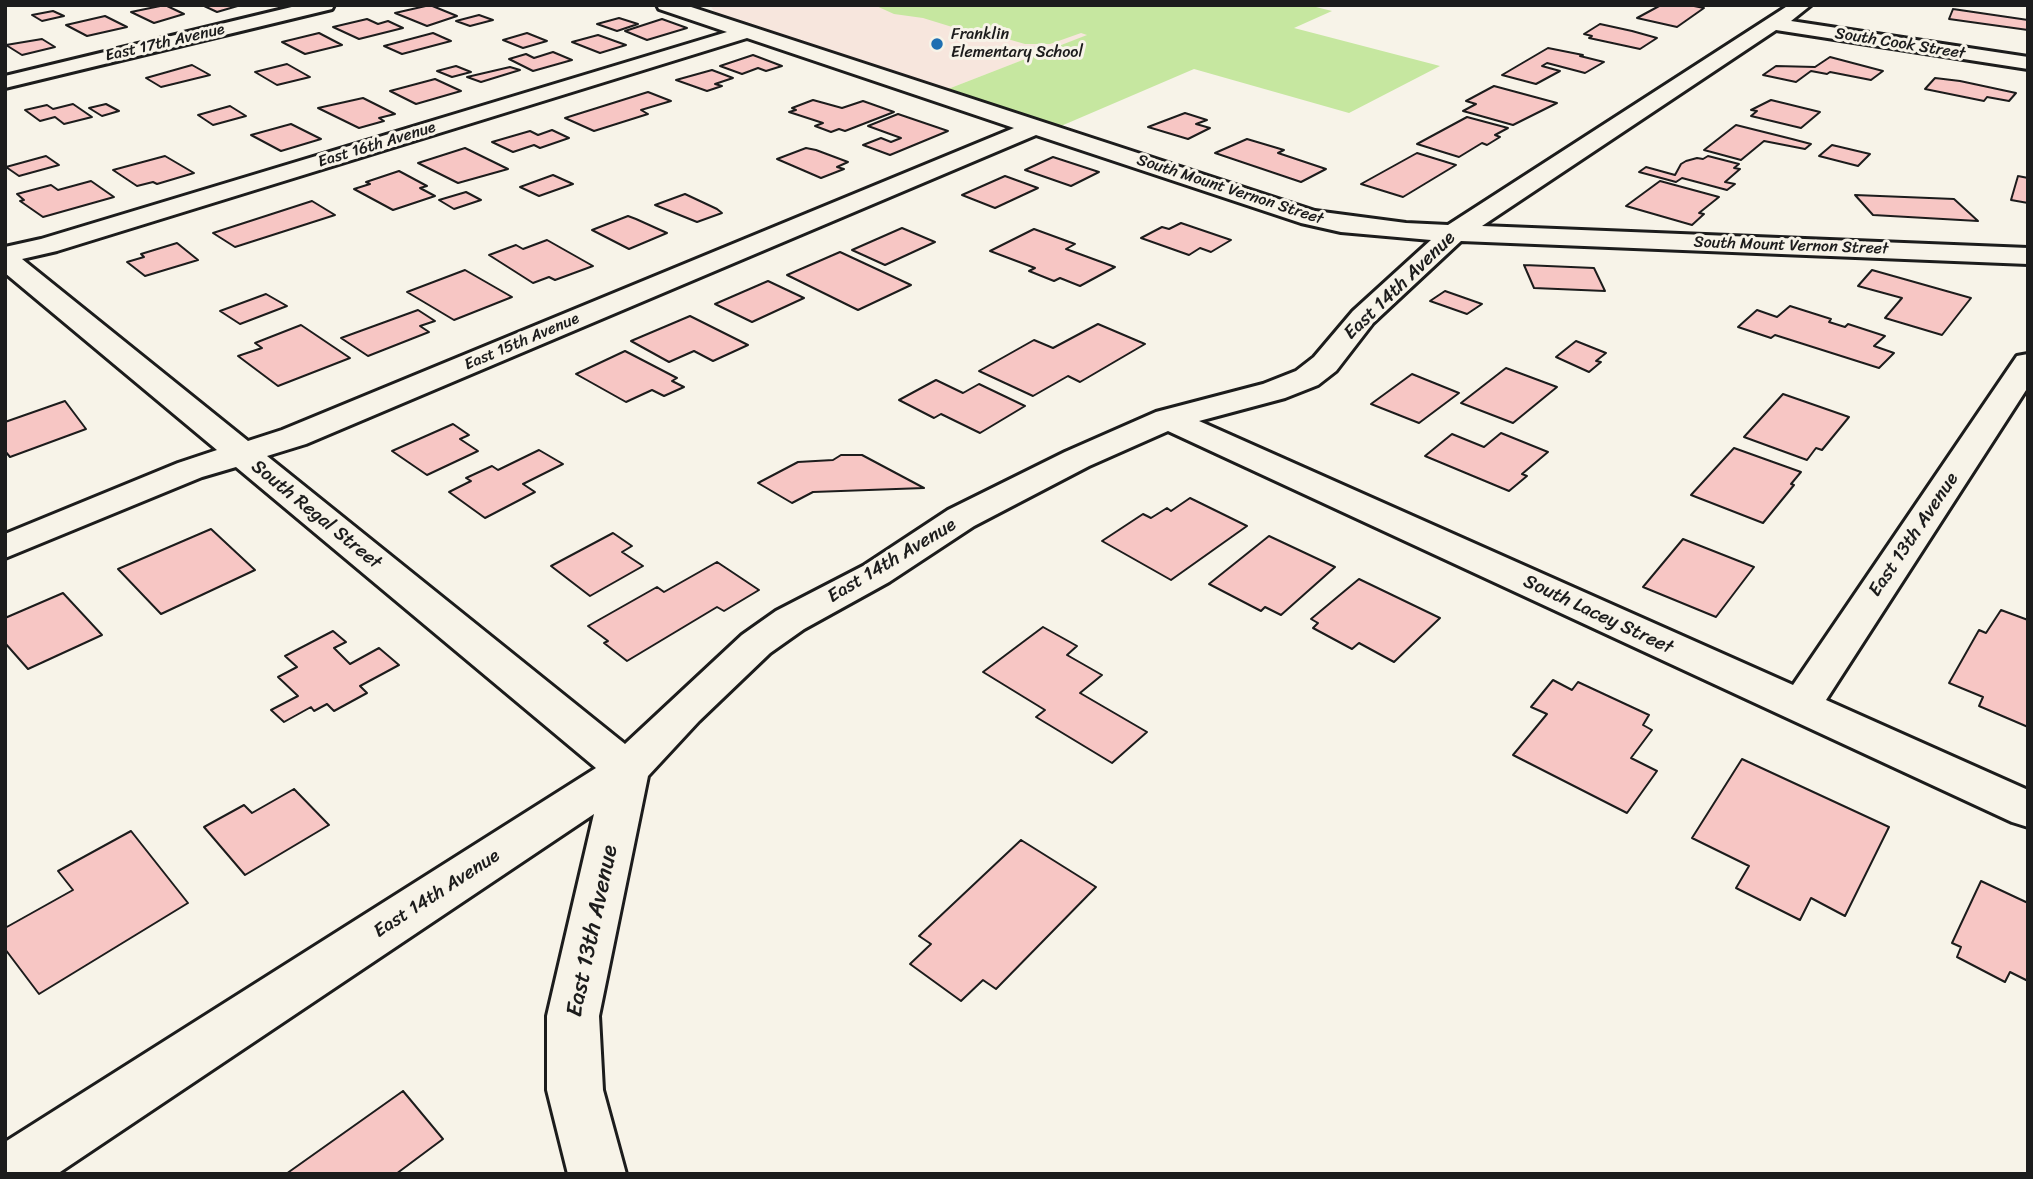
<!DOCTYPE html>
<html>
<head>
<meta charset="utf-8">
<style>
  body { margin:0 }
  #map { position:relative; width:2033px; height:1179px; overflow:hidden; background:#f7f3e8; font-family:Sriracha,sans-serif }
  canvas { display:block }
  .frame { position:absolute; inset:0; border:7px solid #1c1c1c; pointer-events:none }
</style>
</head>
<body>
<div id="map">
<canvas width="2033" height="1179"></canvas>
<div class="frame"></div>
</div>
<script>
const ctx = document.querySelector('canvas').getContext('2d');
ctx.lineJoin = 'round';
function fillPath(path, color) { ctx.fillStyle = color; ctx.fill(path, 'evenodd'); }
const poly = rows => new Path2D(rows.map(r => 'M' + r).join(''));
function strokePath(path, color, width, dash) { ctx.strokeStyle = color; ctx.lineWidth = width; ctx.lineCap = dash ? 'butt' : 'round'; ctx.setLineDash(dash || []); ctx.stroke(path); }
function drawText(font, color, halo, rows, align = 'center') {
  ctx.font = font + ' Sriracha,sans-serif'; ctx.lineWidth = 6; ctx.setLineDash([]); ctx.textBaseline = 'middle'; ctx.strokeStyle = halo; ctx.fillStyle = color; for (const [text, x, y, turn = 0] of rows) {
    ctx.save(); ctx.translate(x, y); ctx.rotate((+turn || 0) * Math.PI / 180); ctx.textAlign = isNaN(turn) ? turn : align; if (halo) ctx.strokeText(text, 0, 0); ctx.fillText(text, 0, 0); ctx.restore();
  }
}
fillPath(poly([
  [710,5,1166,5,948,89,715,13]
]), '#f7e6dd');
fillPath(poly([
  [874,5,1308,5,1332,11,1294,28,1440,66,1349,113,1194,69,1061,126,948,89,1087,35,1081,33,1050,44,1025,44,976,30,962,30,923,18,894,14]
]), '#c6e7a0');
const building = poly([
  [165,5,184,14,154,23,131,12,165,5],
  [202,5,241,5,217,12,202,5],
  [430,5,457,16,427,26,395,13,430,5],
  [1661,5,1689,5,1704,8,1677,27,1637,18,1661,5],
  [1953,9,2028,20,2028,30,1949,19,1953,9],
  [53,11,64,16,42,21,32,15,53,11],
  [479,15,493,20,470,26,456,21,479,15],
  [105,16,127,27,87,36,66,25,105,16],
  [619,18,638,24,617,31,597,24,619,18],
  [367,19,378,24,388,21,403,28,359,39,333,27,367,19],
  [662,19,687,28,647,40,625,31,662,19],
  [1600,24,1632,31,1657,38,1640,49,1589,38,1592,36,1584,34,1600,24],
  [319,33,342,45,305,54,282,42,319,33],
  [433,33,451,41,402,54,384,46,433,33],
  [527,33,547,41,523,48,503,40,527,33],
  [598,35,626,45,600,53,572,42,598,35],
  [42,39,55,47,22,55,6,45,42,39],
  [1548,48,1583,55,1580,56,1604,62,1585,73,1547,63,1542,66,1560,71,1536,84,1502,75,1548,48],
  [553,52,572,60,533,71,509,59,526,54,534,58,553,52],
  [753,55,782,66,766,71,758,68,742,74,720,66,753,55],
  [1830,57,1883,71,1871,80,1830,72,1827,74,1811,71,1796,82,1763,75,1776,66,1815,67,1830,57],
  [287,64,310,77,277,85,255,72,287,64],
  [192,65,210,75,161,87,146,78,192,65],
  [456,66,471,72,452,77,437,71,456,66],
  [510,67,520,70,481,82,467,77,510,67],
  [712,70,733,78,715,84,722,86,707,91,676,80,712,70],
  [1935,78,1960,81,2016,93,2009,101,1987,97,1984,101,1925,89,1935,78],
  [435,79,461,91,416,104,390,91,435,79],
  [1494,86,1557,103,1513,125,1463,111,1476,104,1466,101,1494,86],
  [648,92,671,101,641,110,648,114,594,131,565,118,648,92],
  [363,98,395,114,379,118,384,121,359,128,318,108,363,98],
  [813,100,842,108,863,101,894,112,845,131,839,129,831,132,815,126,823,123,789,112,796,110,792,108,813,100],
  [1771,100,1820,112,1801,128,1751,116,1757,111,1751,110,1771,100],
  [73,104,92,117,64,124,55,117,40,121,25,110,47,105,53,109,73,104],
  [106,104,119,111,102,116,89,108,106,104],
  [230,106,246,116,213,125,198,115,230,106],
  [1185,113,1207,120,1196,124,1210,128,1188,139,1148,127,1185,113],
  [898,114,948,131,890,155,863,145,881,138,891,142,901,138,868,126,898,114],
  [1467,117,1508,128,1495,135,1500,137,1487,145,1482,143,1459,157,1417,144,1467,117],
  [291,124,321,139,281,151,251,135,291,124],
  [1736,125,1792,139,1811,144,1805,149,1764,141,1741,160,1704,150,1736,125],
  [552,130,569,138,540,148,534,145,513,152,492,142,530,131,538,135,552,130],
  [1247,139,1284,150,1278,153,1326,169,1301,182,1215,153,1247,139],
  [1832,145,1870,154,1858,166,1819,156,1832,145],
  [465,148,508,169,458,183,418,163,465,148],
  [806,148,816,150,848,162,837,167,844,169,821,178,777,159,806,148],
  [1417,153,1456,165,1403,197,1361,184,1417,153],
  [46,156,59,165,19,176,6,167,46,156],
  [165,156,194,173,157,184,153,182,137,186,113,170,165,156],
  [1708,156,1739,164,1734,168,1740,169,1725,182,1735,184,1727,190,1682,178,1676,182,1639,172,1646,167,1675,175,1681,164,1686,161,1697,158,1703,159,1708,156],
  [1053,157,1099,172,1071,186,1025,170,1053,157],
  [399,171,427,186,420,188,435,196,393,210,354,189,370,184,366,182,399,171],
  [553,175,573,184,539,196,520,187,553,175],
  [1005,176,1038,188,995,208,962,195,1005,176],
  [2018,176,2028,178,2028,203,2011,200,2018,176],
  [91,181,114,197,43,217,20,201,24,200,17,194,51,185,58,190,91,181],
  [1660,181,1719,197,1699,213,1704,214,1692,225,1626,206,1660,181],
  [466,192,481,200,454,209,439,200,466,192],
  [685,194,717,209,722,213,697,222,655,205,685,194],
  [1855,195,1954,199,1978,221,1873,215,1855,195],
  [312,201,335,215,235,247,213,233,312,201],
  [628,216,636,219,667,233,629,249,592,230,628,216],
  [1181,223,1231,240,1211,252,1200,248,1189,255,1141,238,1162,227,1169,229,1181,223],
  [902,228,935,242,885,265,852,250,902,228],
  [1034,229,1075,244,1066,249,1115,267,1080,286,1060,278,1054,281,1029,271,1035,268,990,251,1034,229],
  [547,240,593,266,555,280,549,277,533,283,489,255,516,245,523,249,547,240],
  [177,243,198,260,145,276,127,262,144,257,141,254,177,243],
  [840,252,911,285,858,310,787,275,840,252],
  [1524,265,1594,268,1605,291,1534,288,1524,265],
  [465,270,512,297,454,320,407,292,465,270],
  [1872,270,1971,298,1942,335,1885,318,1902,298,1858,286,1872,270],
  [768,281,804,298,752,322,715,304,768,281],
  [1445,291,1482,304,1467,314,1430,301,1445,291],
  [266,294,287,306,240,324,220,311,266,294],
  [1790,306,1831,319,1829,322,1845,327,1848,324,1885,336,1874,346,1894,353,1879,368,1775,335,1771,338,1738,327,1757,310,1777,317,1790,306],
  [418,310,435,321,420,326,429,332,368,356,341,338,418,310],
  [690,316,748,345,713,361,694,351,669,362,631,341,690,316],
  [1098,324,1145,344,1080,382,1068,376,1033,396,979,371,1034,340,1053,348,1098,324],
  [301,325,350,358,278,386,238,356,262,348,255,343,301,325],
  [1576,341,1606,353,1596,361,1601,362,1589,372,1556,357,1576,341],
  [625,351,677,378,672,381,684,387,664,396,652,390,626,402,576,374,625,351],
  [1506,368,1557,387,1513,423,1461,403,1506,368],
  [1412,374,1459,393,1419,423,1371,404,1412,374],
  [936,380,963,393,979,384,1025,406,980,433,941,414,934,418,899,400,936,380],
  [1783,394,1849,417,1822,450,1816,448,1807,460,1744,437,1783,394],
  [65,401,86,429,10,457,5,451,5,422,65,401],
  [453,424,469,435,460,439,478,451,427,475,392,451,453,424],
  [1501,433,1548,452,1522,474,1527,476,1509,491,1425,456,1452,434,1484,447,1501,433],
  [1734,448,1801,472,1791,484,1794,485,1763,523,1691,495,1734,448],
  [539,450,563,464,523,484,535,492,485,518,449,492,471,481,466,478,492,466,498,470,539,450],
  [841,455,862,455,924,488,813,492,792,503,758,483,798,462,833,460,841,455],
  [1190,498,1247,526,1171,580,1102,541,1143,514,1151,518,1167,508,1171,511,1190,498],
  [211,529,255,570,161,614,118,569,211,529],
  [613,533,632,546,622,552,643,566,590,596,551,566,613,533],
  [1269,536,1335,567,1281,615,1265,607,1261,611,1209,584,1269,536],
  [1683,539,1754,567,1716,617,1643,587,1683,539],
  [717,562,759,590,724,611,717,607,627,661,604,643,608,641,588,626,657,587,664,592,717,562],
  [1359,579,1440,618,1394,662,1359,643,1352,649,1313,628,1318,623,1311,619,1359,579],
  [63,593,102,635,28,669,5,643,5,618,63,593],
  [2001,610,2028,620,2028,727,1979,706,1983,697,1949,683,1979,630,1986,633,2001,610],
  [1043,627,1077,646,1067,655,1102,675,1080,693,1147,732,1112,763,1036,717,1045,710,983,672,1043,627],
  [333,631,346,642,334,648,350,664,379,648,399,665,360,686,367,693,334,711,327,704,314,711,311,707,284,722,271,710,298,696,278,677,297,667,285,656,333,631],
  [1553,680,1572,690,1578,682,1649,715,1643,725,1652,730,1631,758,1657,771,1627,813,1513,755,1547,714,1531,707,1553,680],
  [1742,759,1889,827,1845,916,1811,898,1800,920,1736,888,1749,866,1692,838,1742,759],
  [294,789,329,825,245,875,204,827,244,805,252,813,294,789],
  [131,831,188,903,39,994,5,949,5,928,73,890,58,871,131,831],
  [1021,840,1096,887,996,989,983,980,961,1001,910,964,931,944,919,936,1021,840],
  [1981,881,2028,903,2028,981,2010,972,2005,982,1957,957,1961,947,1952,943,1981,881],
  [403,1091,443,1139,396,1174,286,1174,403,1091]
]);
fillPath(building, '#f7c6c4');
strokePath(building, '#1c1c1c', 2);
const street = poly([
  [657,5,685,5,1315,211,1406,223,1448,225,1789,5,1811,5,1791,21,2028,57,2028,69,1776,30,1482,226,2028,248,2028,264,1461,241,1373,323,1336,371,1318,385,1285,398,1199,421,1793,685,2017,356,2028,354,2028,387,1826,700,2028,790,2028,827,2012,822,1168,431,1089,466,974,526,889,582,804,629,770,653,699,721,648,776,599,1016,603,1090,626,1174,568,1174,547,1090,547,1016,594,814,57,1174,5,1174,5,1142,596,768,236,467,202,477,5,558,5,534,178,463,217,450,5,273,5,247,41,239,727,32,659,9,657,5],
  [747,38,1014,128,282,430,248,441,22,259,57,251,747,38],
  [1036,135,1301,223,1341,232,1431,240,1353,311,1314,357,1296,371,1263,384,1156,412,1065,452,948,510,863,566,776,611,742,635,625,744,267,456,306,444,1036,135]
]);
const secondary = poly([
  [300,5,334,5,332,9,5,88,5,76,300,5]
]);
strokePath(street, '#1c1c1c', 6);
strokePath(secondary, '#1c1c1c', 6);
fillPath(street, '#f7f3e8');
fillPath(secondary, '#f7f3e8');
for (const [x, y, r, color] of [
  [937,44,7,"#1f6fb2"]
]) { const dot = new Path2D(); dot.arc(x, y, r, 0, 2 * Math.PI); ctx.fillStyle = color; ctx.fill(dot); strokePath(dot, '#f7f3e8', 2.5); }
drawText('16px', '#1c1c1c', '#f7f3e8', [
  ["Franklin",951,35],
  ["Elementary School",951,53]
], 'left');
drawText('16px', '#1c1c1c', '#f7f3e8', [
  ["East 17th Avenue",165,43,-13],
  ["South Cook Street",1900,44,9],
  ["East 16th Avenue",377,145,-17],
  ["South Mount Vernon Street",1230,190,18],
  ["South Mount Vernon Street",1791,246,2],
  ["East 15th Avenue",522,342,-23]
]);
drawText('19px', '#1c1c1c', '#f7f3e8', [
  ["East 14th Avenue",1400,286,-44],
  ["South Regal Street",316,515,39],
  ["East 13th Avenue",1914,535,-56],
  ["East 14th Avenue",892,561,-31],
  ["South Lacey Street",1598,615,25],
  ["East 14th Avenue",437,894,-33]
]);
drawText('23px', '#1c1c1c', '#f7f3e8', [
  ["East 13th Avenue",593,931,-78]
]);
</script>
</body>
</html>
